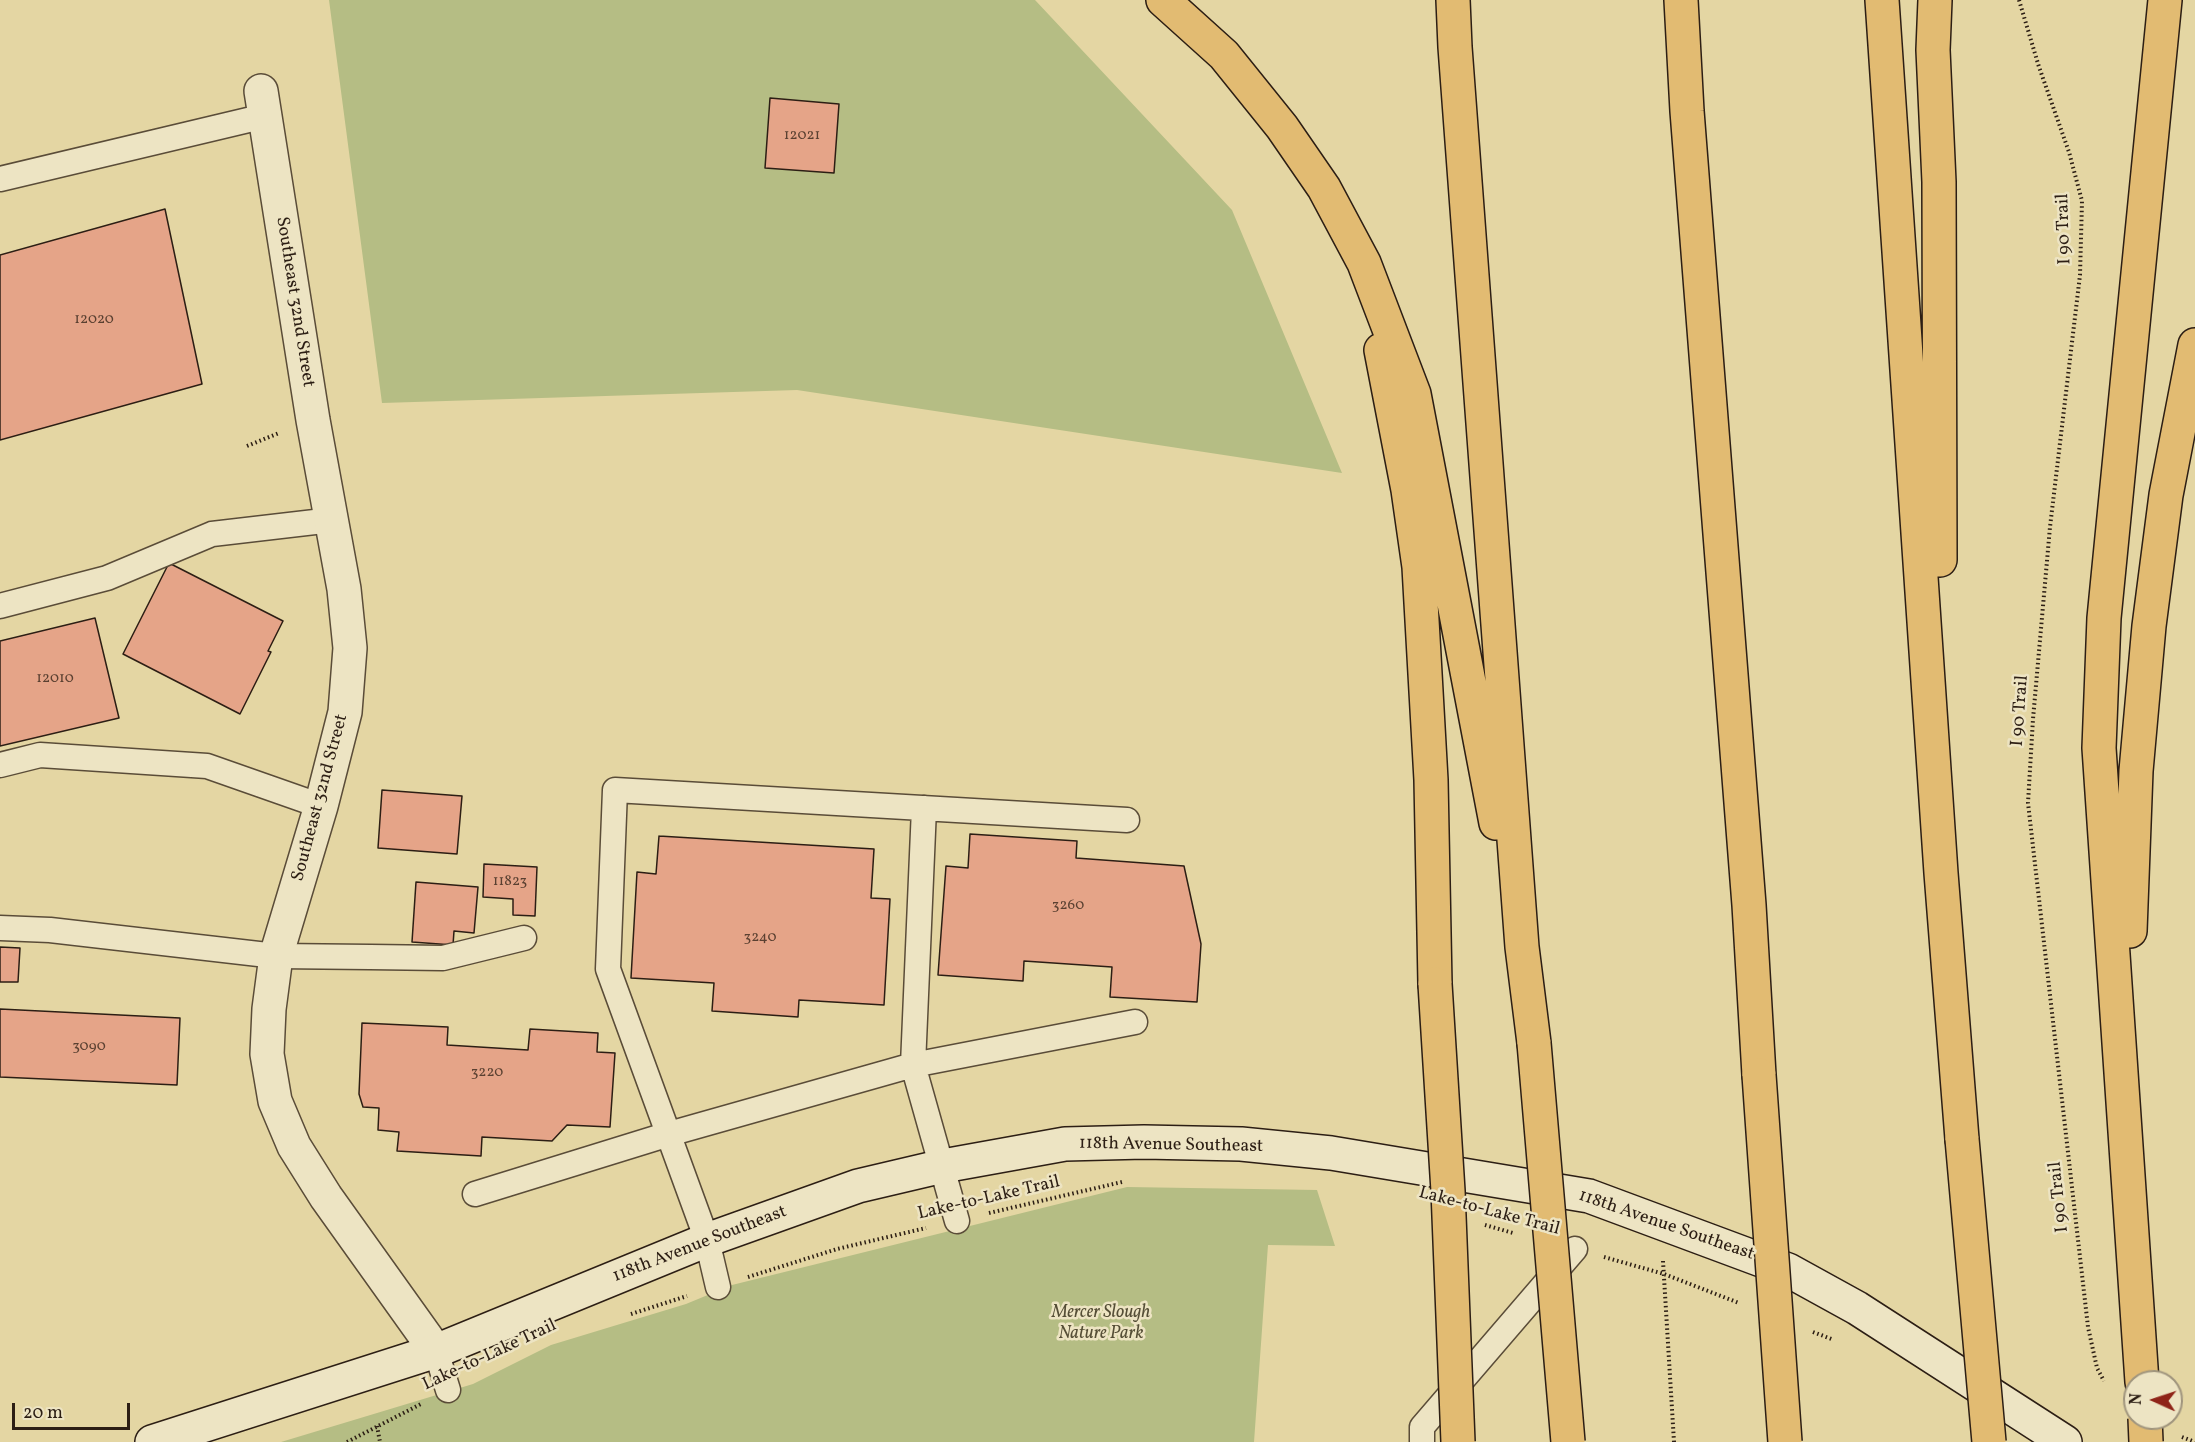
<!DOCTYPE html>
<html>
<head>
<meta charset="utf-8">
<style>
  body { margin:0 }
  #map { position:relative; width:2195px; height:1442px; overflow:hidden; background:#e4d6a3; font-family:Vollkorn,serif }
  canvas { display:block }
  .north { position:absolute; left:2123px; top:1370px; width:60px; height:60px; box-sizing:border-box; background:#ede4c3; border:2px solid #a0957d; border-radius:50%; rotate:273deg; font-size:16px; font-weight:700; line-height:24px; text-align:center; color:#2c1e14 }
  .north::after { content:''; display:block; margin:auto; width:21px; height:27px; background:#8f2418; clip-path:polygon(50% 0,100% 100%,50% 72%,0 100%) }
  .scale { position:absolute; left:12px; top:1403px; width:118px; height:27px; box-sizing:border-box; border:3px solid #2c1e14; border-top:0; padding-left:8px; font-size:18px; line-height:21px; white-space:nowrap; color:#2c1e14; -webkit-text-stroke:4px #ede4c3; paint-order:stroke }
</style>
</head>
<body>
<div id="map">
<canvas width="2195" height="1442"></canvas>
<div class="north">N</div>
<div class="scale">20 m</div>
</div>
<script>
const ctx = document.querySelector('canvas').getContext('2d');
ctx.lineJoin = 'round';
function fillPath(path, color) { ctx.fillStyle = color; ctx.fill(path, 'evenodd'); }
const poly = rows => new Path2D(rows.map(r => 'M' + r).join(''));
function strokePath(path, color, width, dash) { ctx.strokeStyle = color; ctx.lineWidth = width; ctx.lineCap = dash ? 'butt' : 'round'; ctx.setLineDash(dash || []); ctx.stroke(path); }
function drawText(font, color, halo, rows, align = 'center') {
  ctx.font = font + ' Vollkorn,serif'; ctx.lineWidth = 5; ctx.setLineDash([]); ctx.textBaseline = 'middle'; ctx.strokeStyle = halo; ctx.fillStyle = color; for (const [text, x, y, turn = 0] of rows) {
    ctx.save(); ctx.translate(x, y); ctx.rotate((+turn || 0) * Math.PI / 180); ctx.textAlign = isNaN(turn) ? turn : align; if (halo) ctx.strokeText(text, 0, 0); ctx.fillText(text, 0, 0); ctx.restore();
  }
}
fillPath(poly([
  [329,0,1035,0,1232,210,1342,473,797,390,382,403],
  [1127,1187,1317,1190,1335,1246,1268,1245,1254,1442,281,1442,473,1384,551,1345,686,1304,732,1285]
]), '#b5bd84');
const building = poly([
  [770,98,839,104,834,173,765,168,770,98],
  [165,209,202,384,0,440,0,255,165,209],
  [169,563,283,621,268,651,271,652,240,714,123,654,169,563],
  [95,618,119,718,0,746,0,641,95,618],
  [382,790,462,796,457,854,378,848,382,790],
  [970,834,1077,841,1076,858,1184,866,1201,944,1197,1002,1110,997,1112,967,1024,961,1023,981,938,975,946,866,968,868,970,834],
  [659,836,874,849,871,898,890,899,884,1005,799,1000,798,1017,712,1011,714,983,631,978,637,872,656,874,659,836],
  [484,864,537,867,535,916,513,915,513,899,483,897,484,864],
  [416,882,478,887,474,933,454,931,453,945,412,942,416,882],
  [0,947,20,948,18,982,0,982,0,947],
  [0,1009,180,1018,177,1085,0,1077,0,1009],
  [362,1023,448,1027,447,1045,528,1050,530,1029,598,1033,597,1052,615,1053,610,1127,567,1125,552,1141,482,1137,481,1156,397,1151,399,1132,378,1130,379,1108,363,1107,359,1094,362,1023]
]);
fillPath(building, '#e5a488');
strokePath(building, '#2c1e14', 1.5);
const lane = poly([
  [0,179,265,116],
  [0,606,107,578,212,534,332,520],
  [0,765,40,755,207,766,321,806],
  [924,808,913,1065,957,1221],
  [0,928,50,930,276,956,370,957,443,958,524,938],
  [475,1194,669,1134,913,1065,1135,1022],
  [718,1287,707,1240,608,969,615,790,1127,820],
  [436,1351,448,1390],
  [1422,1442,1422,1427,1575,1249]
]);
const street = poly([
  [261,91,313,420,344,589,350,648,345,712,321,806,276,956,269,1009,267,1054,275,1101,294,1146,326,1197,436,1351]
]);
const secondary = poly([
  [152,1442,436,1351,707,1240,858,1186,943,1166,1065,1144,1144,1142,1241,1144,1331,1153,1589,1196,1788,1270,1857,1308,2065,1442]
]);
const highway = poly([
  [1163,0,1224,55,1282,127,1324,188,1364,263,1414,394,1496,823],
  [1453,0,1455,47,1522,947,1534,1043],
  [1681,0,1687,111,1749,905,1759,1075],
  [1882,0,1941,873,1962,1139],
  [1935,0,1933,50,1939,182,1940,560],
  [1381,350,1408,490,1419,567,1431,780,1435,984],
  [2130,931,2136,771,2149,626,2166,495,2195,345],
  [2142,1382,2099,748,2104,618,2165,0]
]);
strokePath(lane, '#5a4c38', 27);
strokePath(street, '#5a4c38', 36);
strokePath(secondary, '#2c1e14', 36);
strokePath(highway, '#2c1e14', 36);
strokePath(poly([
  [2019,0,2039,67,2069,152,2082,201,2080,275,2050,527,2033,719,2028,803,2088,1327,2097,1368,2104,1381],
  [247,446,279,433],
  [989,1213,1122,1182],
  [1485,1225,1513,1233],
  [1604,1257,1664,1274,1739,1303],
  [1663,1261,1674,1442],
  [748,1277,837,1249,926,1228],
  [631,1314,687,1296],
  [1813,1332,1834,1340],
  [377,1426,380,1442],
  [2182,1437,2195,1442],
  [347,1442,421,1404]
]), '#2c1e14', 4, [1.5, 3]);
strokePath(lane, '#ede4c3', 24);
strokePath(street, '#ede4c3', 33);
strokePath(secondary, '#ede4c3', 33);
strokePath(highway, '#e2bb72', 33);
const highwayBridge = poly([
  [1435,984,1448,1191,1458,1442],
  [1534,1043,1568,1442],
  [1759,1075,1785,1442],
  [1962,1139,1989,1442],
  [2145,1418,2146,1442]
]);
strokePath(highwayBridge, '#2c1e14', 36, []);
strokePath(highwayBridge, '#e2bb72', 33);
drawText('15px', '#5a4031', null, [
  ["12021",802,136],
  ["12020",94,320],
  ["12010",55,679],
  ["11823",510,882],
  ["3260",1068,906],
  ["3240",760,938],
  ["3090",89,1047],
  ["3220",487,1073]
]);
drawText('18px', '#2c1e14', '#ede4c3', [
  ["I 90 Trail",2065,229,-92],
  ["Southeast 32nd Street",294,302,81],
  ["I 90 Trail",2021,711,-86],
  ["Southeast 32nd Street",321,798,-75],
  ["118th Avenue Southeast",1171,1146,1],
  ["I 90 Trail",2060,1197,-96],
  ["Lake-to-Lake Trail",989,1199,-13],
  ["Lake-to-Lake Trail",1489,1212,15],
  ["118th Avenue Southeast",1666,1226,19],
  ["118th Avenue Southeast",700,1245,-21],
  ["Lake-to-Lake Trail",490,1356,-25]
]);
drawText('italic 18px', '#554e36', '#ede4c3', [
  ["Mercer Slough",1101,1314],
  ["Nature Park",1101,1335]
]);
</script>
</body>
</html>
